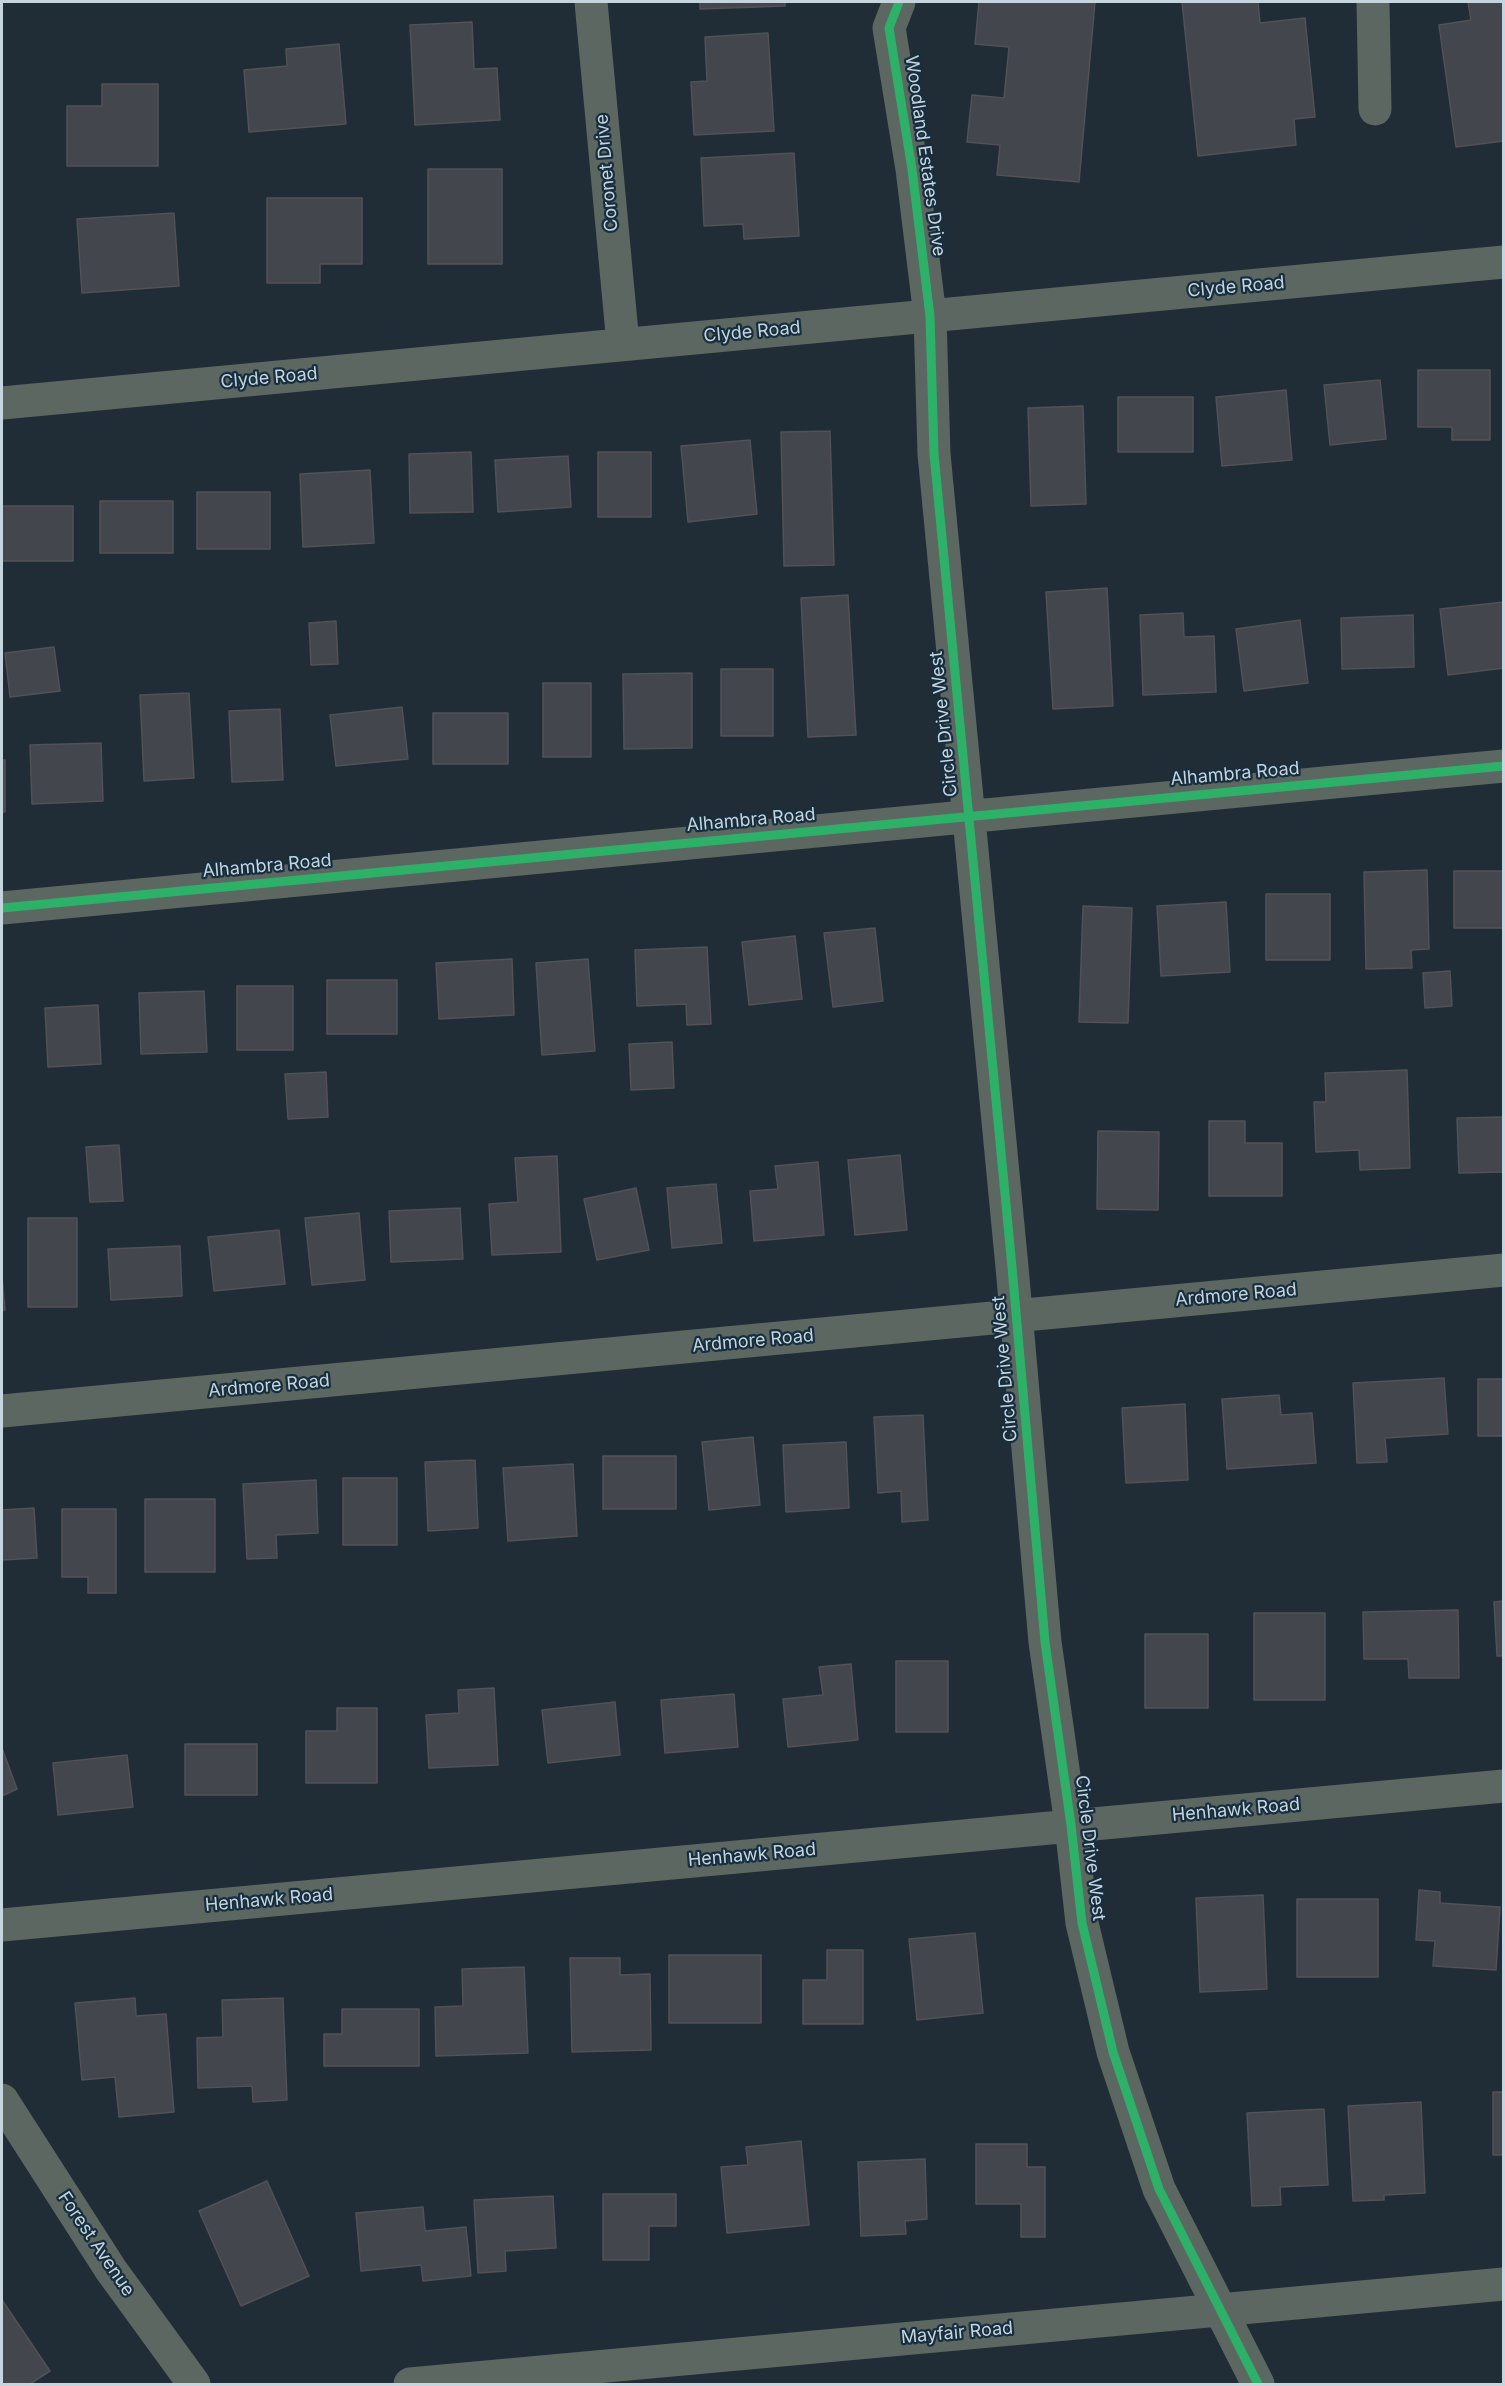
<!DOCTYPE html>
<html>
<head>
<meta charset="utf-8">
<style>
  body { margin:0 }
  #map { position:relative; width:1505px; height:2386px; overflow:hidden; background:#202d36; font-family:Inter,sans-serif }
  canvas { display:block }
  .frame { position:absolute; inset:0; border:3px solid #c6d4de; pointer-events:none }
</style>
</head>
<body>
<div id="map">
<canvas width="1505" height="2386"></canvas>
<div class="frame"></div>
</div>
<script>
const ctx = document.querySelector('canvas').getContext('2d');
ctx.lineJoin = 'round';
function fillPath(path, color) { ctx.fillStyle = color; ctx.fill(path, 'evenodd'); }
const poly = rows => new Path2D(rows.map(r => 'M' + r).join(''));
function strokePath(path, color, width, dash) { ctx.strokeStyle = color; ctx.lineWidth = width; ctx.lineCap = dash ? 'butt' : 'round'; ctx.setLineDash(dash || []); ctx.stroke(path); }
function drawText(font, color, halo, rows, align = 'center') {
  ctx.font = font + ' Inter,sans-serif'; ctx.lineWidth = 4.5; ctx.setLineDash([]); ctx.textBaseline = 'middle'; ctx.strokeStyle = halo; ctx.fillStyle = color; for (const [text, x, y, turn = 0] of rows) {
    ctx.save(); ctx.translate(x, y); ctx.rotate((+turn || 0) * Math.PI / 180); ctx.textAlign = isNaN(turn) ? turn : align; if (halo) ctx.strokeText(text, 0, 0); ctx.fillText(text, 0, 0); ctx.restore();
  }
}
const building = poly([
  [700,2,785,2,785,6,700,9,700,2],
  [979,2,1095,2,1079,182,997,175,1000,145,967,142,972,95,1004,98,1009,47,975,44,979,2],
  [1182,2,1258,2,1260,23,1305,18,1315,117,1294,119,1296,145,1198,156,1182,2],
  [1468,2,1504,2,1504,141,1456,147,1439,25,1471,20,1468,2],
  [472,22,474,69,497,68,500,120,415,125,410,25,472,22],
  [768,33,774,131,694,135,691,82,707,81,705,37,768,33],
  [339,44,346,124,249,132,244,70,287,66,286,49,339,44],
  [102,84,158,84,158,166,67,166,67,106,102,106,102,84],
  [794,153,799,236,744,239,743,224,704,226,701,158,794,153],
  [428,169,502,169,502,264,428,264,428,169],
  [267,198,362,198,362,264,320,264,320,283,267,283,267,198],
  [174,213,179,286,82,293,77,219,174,213],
  [1418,370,1490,370,1490,440,1452,440,1452,427,1418,427,1418,370],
  [1380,380,1386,439,1330,445,1324,385,1380,380],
  [1286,390,1292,460,1222,466,1216,397,1286,390],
  [1118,397,1193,397,1193,452,1118,452,1118,397],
  [1083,406,1086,504,1031,506,1028,408,1083,406],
  [830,431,834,565,784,566,781,432,830,431],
  [750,440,757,514,688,522,681,446,750,440],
  [471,452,473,512,410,513,409,454,471,452],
  [598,452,651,452,651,517,598,517,598,452],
  [568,456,571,507,498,512,495,460,568,456],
  [370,470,374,543,303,547,300,474,370,470],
  [197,492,270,492,270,549,197,549,197,492],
  [100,501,173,501,173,553,100,553,100,501],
  [2,506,73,506,73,561,2,561,2,506],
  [1107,588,1113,706,1053,709,1046,592,1107,588],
  [848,595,856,735,808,737,801,598,848,595],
  [1504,602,1504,668,1448,675,1440,609,1504,602],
  [1183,613,1184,637,1214,636,1216,692,1143,695,1140,615,1183,613],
  [1413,615,1414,667,1342,669,1341,618,1413,615],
  [1300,620,1308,683,1244,691,1236,629,1300,620],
  [336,621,338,664,311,665,309,623,336,621],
  [54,647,60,691,10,697,5,653,54,647],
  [721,669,773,669,773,736,721,736,721,669],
  [692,673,692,748,624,749,623,674,692,673],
  [543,683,591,683,591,757,543,757,543,683],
  [189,693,194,778,144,781,140,695,189,693],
  [402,707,408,759,336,766,330,715,402,707],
  [280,709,283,780,232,782,229,711,280,709],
  [433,713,508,713,508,764,433,764,433,713],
  [101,743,103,801,32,804,30,745,101,743],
  [2,760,5,760,5,812,2,812,2,760],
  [1427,870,1429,949,1411,950,1412,968,1366,969,1364,872,1427,870],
  [1454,871,1504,871,1504,928,1454,928,1454,871],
  [1266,894,1330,894,1330,960,1266,960,1266,894],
  [1226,902,1230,972,1161,976,1157,906,1226,902],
  [1083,906,1132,908,1128,1023,1079,1022,1083,906],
  [875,928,883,1001,833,1007,824,933,875,928],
  [795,936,802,999,749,1005,742,942,795,936],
  [707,947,711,1024,687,1025,686,1004,637,1006,635,950,707,947],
  [512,959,514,1015,439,1019,436,963,512,959],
  [588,959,595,1051,542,1055,536,963,588,959],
  [1450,971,1452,1006,1425,1008,1423,973,1450,971],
  [327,980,397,980,397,1034,327,1034,327,980],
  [237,986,293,986,293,1050,237,1050,237,986],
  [204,991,207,1052,141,1054,139,993,204,991],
  [98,1005,101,1064,48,1067,45,1008,98,1005],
  [672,1042,674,1088,631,1090,629,1044,672,1042],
  [1407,1070,1410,1168,1360,1170,1359,1150,1316,1152,1314,1102,1326,1102,1325,1073,1407,1070],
  [326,1072,328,1117,288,1119,285,1074,326,1072],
  [1504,1117,1504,1172,1459,1173,1457,1118,1504,1117],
  [1209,1121,1245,1121,1245,1143,1282,1143,1282,1196,1209,1196,1209,1121],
  [1098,1131,1159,1132,1158,1210,1097,1209,1098,1131],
  [119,1145,123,1201,90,1202,86,1147,119,1145],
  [900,1155,907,1230,855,1235,848,1160,900,1155],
  [557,1156,561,1252,492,1255,489,1204,518,1202,515,1158,557,1156],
  [818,1162,824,1235,754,1241,750,1191,778,1189,775,1166,818,1162],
  [716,1184,722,1243,672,1248,667,1188,716,1184],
  [636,1188,649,1250,597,1260,584,1199,636,1188],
  [460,1208,463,1259,391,1262,389,1211,460,1208],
  [359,1213,365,1280,312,1285,305,1218,359,1213],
  [28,1218,77,1218,77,1307,28,1307,28,1218],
  [279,1230,285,1284,214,1291,208,1237,279,1230],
  [180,1246,182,1296,111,1300,108,1249,180,1246],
  [2,1277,5,1310,2,1310,2,1277],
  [1444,1378,1448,1434,1385,1438,1387,1462,1357,1463,1353,1383,1444,1378],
  [1478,1379,1504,1379,1504,1436,1478,1436,1478,1379],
  [1279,1395,1281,1415,1312,1413,1316,1463,1227,1469,1222,1399,1279,1395],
  [1185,1404,1188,1480,1126,1483,1122,1408,1185,1404],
  [923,1415,928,1520,902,1522,901,1491,878,1493,874,1417,923,1415],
  [753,1437,760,1505,709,1510,702,1442,753,1437],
  [846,1442,849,1508,786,1512,783,1445,846,1442],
  [603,1456,676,1456,676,1509,603,1509,603,1456],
  [475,1460,478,1528,428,1531,425,1462,475,1460],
  [573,1464,577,1536,508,1541,503,1468,573,1464],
  [343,1478,397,1478,397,1545,343,1545,343,1478],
  [316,1480,318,1533,276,1535,277,1558,247,1559,243,1484,316,1480],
  [145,1499,215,1499,215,1572,145,1572,145,1499],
  [34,1508,37,1558,2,1560,2,1510,34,1508],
  [62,1509,116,1509,116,1593,88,1593,88,1577,62,1577,62,1509],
  [1504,1601,1504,1656,1497,1656,1494,1602,1504,1601],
  [1458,1610,1459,1678,1409,1678,1408,1659,1364,1659,1363,1612,1458,1610],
  [1254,1613,1325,1613,1325,1700,1254,1700,1254,1613],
  [1145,1634,1208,1634,1208,1708,1145,1708,1145,1634],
  [896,1661,948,1661,948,1732,896,1732,896,1661],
  [851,1664,858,1740,788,1747,783,1699,823,1695,819,1667,851,1664],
  [494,1688,498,1765,429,1768,426,1715,459,1713,458,1690,494,1688],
  [734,1694,738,1747,665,1753,661,1700,734,1694],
  [615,1702,620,1755,548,1763,542,1710,615,1702],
  [337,1708,377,1708,377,1783,306,1783,306,1731,337,1731,337,1708],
  [185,1744,257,1744,257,1795,185,1795,185,1744],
  [2,1748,17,1789,2,1796,2,1748],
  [127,1755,133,1807,58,1815,53,1763,127,1755],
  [1419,1890,1440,1892,1440,1903,1500,1907,1496,1970,1433,1966,1435,1941,1416,1940,1419,1890],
  [1263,1895,1267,1989,1200,1992,1196,1898,1263,1895],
  [1297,1899,1378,1899,1378,1977,1297,1977,1297,1899],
  [975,1933,983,2013,917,2020,909,1939,975,1933],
  [827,1950,863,1950,863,2024,803,2024,803,1980,827,1980,827,1950],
  [669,1955,761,1955,761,2023,669,2023,669,1955],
  [570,1958,620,1958,620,1975,650,1974,651,2050,572,2052,570,1958],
  [524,1967,528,2053,436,2056,435,2007,463,2006,462,1969,524,1967],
  [135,1998,136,2016,166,2014,174,2112,119,2117,115,2077,82,2080,75,2003,135,1998],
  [283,1998,287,2100,253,2102,252,2086,198,2088,197,2038,223,2037,222,2000,283,1998],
  [342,2009,419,2009,419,2066,324,2066,324,2034,342,2034,342,2009],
  [1493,2092,1504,2092,1504,2155,1493,2155,1493,2092],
  [1421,2102,1425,2193,1384,2195,1384,2200,1353,2201,1348,2106,1421,2102],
  [1324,2109,1328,2185,1280,2187,1281,2205,1252,2206,1247,2113,1324,2109],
  [801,2141,809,2225,727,2233,721,2167,748,2165,746,2147,801,2141],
  [976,2144,1027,2144,1027,2167,1045,2167,1045,2237,1021,2237,1021,2204,976,2204,976,2144],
  [925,2159,927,2219,905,2221,906,2234,861,2236,858,2162,925,2159],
  [267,2181,309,2276,241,2306,199,2211,267,2181],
  [603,2194,676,2194,676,2226,649,2226,649,2260,603,2260,603,2194],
  [553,2196,556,2248,505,2251,506,2271,478,2273,474,2200,553,2196],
  [423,2207,425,2231,466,2227,471,2276,423,2281,421,2265,361,2271,356,2213,423,2207],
  [2,2300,50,2371,30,2384,2,2384,2,2300]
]);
fillPath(building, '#44464d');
strokePath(building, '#515157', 1.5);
strokePath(poly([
  [591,2,623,344],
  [899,2,889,28,912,169,930,316,934,454,1012,1267,1045,1642,1071,1825,1082,1923,1113,2052,1159,2189,1258,2384],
  [1373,2,1375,109],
  [2,403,1504,262],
  [2,908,1504,766],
  [2,1411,1504,1270],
  [2,1925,1504,1786],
  [2,2100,111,2270,194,2384],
  [410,2384,1504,2284]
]), '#5c6762', 33);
strokePath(poly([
  [899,2,889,28,912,169,930,316,934,454,1012,1267,1045,1642,1071,1825,1082,1923,1113,2052,1159,2189,1258,2384],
  [2,908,1504,766]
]), '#2db169', 9);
drawText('18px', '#c6d4de', '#172e3f', [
  ["Woodland Estates Drive",925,156,82],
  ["Coronet Drive",607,173,-95],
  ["Clyde Road",1236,287,-5],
  ["Clyde Road",752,332,-5],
  ["Clyde Road",269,378,-5],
  ["Circle Drive West",944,724,-96],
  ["Alhambra Road",1235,774,-5],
  ["Alhambra Road",751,820,-5],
  ["Alhambra Road",267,866,-5],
  ["Ardmore Road",1236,1295,-5],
  ["Ardmore Road",753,1341,-5],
  ["Circle Drive West",1005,1369,-95],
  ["Ardmore Road",269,1386,-5],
  ["Henhawk Road",1236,1810,-5],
  ["Circle Drive West",1090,1848,83],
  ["Henhawk Road",752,1855,-5],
  ["Henhawk Road",269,1900,-5],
  ["Forest Avenue",96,2244,56],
  ["Mayfair Road",957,2333,-5]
]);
</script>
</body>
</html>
